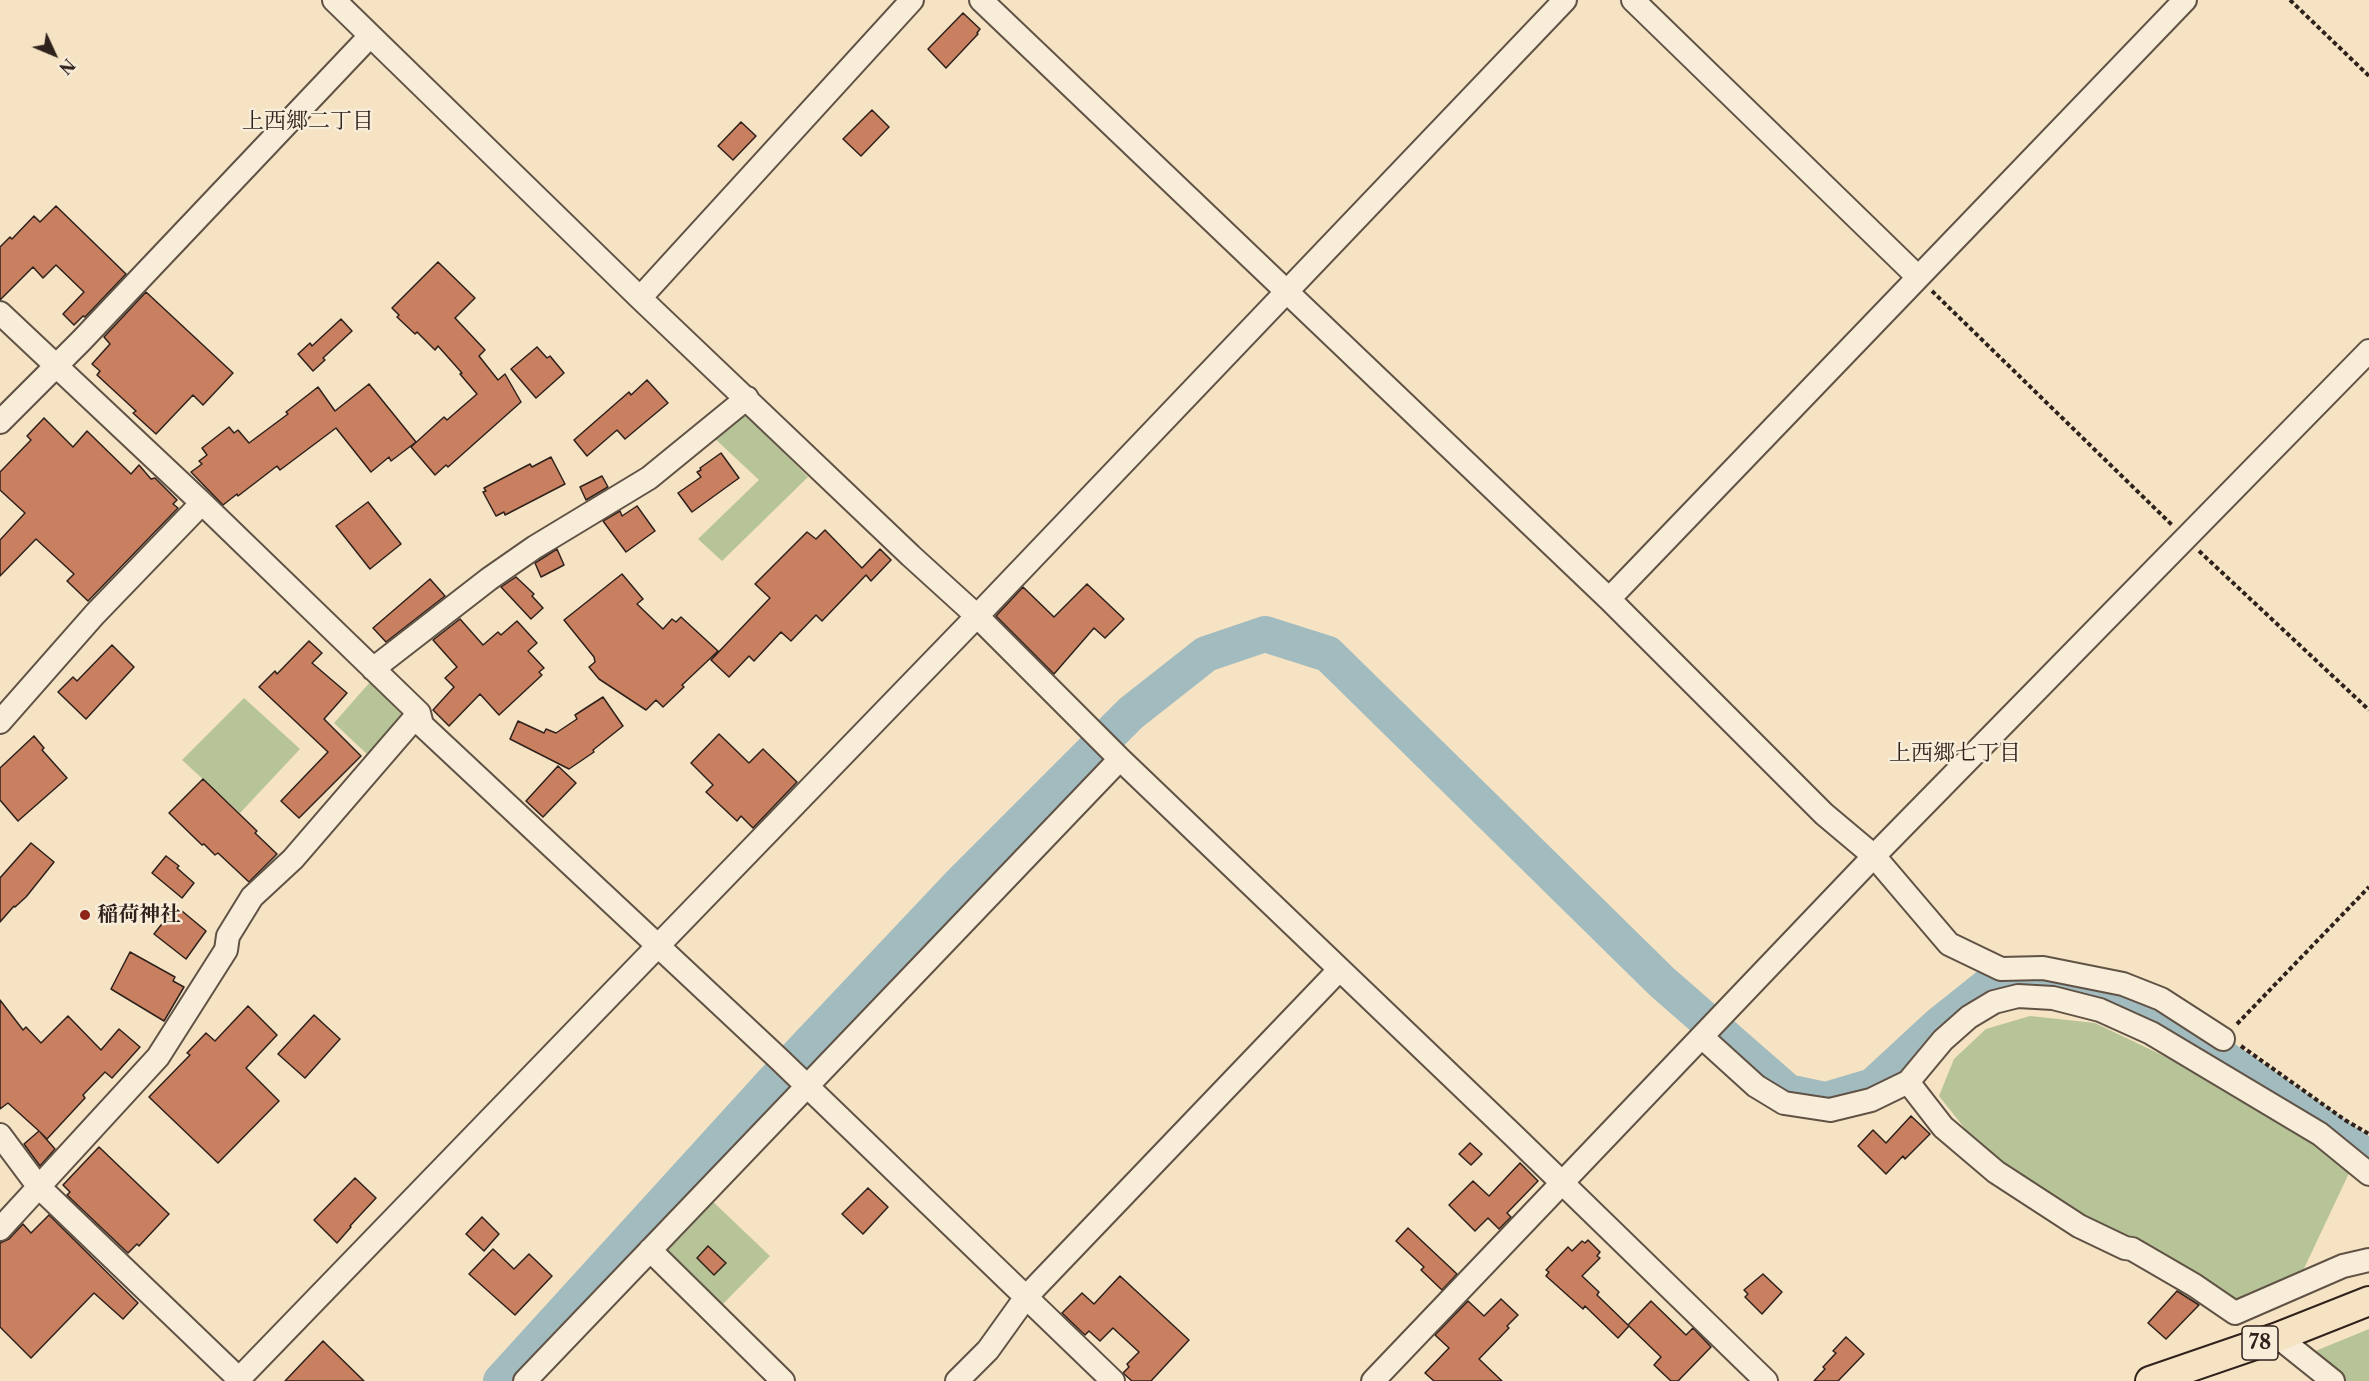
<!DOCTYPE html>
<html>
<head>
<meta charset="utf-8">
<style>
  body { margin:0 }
  #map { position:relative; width:2369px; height:1381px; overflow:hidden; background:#f5e3c4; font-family:"Libre Caslon Text",serif }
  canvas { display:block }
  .north { position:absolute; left:24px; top:24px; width:60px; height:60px; -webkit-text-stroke:4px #f8edd9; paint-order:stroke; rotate:134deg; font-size:16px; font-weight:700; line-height:24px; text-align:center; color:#2f211b }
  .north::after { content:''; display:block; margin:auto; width:21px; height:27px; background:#2f211b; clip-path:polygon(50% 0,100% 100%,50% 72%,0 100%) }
</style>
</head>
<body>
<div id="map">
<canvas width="2369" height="1381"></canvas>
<div class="north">N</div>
</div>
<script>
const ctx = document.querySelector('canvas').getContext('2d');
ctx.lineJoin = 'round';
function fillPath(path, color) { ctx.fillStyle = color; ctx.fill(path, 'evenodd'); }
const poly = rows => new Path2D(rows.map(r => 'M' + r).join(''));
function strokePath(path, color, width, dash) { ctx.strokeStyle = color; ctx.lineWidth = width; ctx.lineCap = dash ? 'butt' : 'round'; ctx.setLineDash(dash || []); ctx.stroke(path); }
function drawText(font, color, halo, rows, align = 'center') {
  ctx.font = font + ' "Libre Caslon Text","Noto Serif JP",serif'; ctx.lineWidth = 5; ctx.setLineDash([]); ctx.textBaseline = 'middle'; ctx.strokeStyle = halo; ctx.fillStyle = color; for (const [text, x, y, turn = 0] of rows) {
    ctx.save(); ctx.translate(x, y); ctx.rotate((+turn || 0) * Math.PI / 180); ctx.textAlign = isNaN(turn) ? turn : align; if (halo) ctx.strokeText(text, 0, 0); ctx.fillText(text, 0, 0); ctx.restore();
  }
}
fillPath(poly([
  [742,410,808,477,722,561,698,539,759,480,712,436],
  [371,681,405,718,369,756,334,723],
  [244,698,300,749,240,813,182,760],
  [2030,1016,2095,1023,2235,1090,2335,1153,2351,1169,2291,1296,2248,1310,2078,1221,1978,1145,1939,1096,1954,1059,1986,1029],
  [708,1197,770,1256,719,1308,663,1254],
  [2369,1329,2369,1381,2345,1381,2313,1352]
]), '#b7c497');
strokePath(poly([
  [501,1381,774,1081,959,885,1131,713,1206,654,1265,634,1328,654,1662,982,1788,1092,1826,1100,1873,1086,1940,1024,1989,985,2064,982,2137,1009,2215,1052,2369,1158]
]), '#a2bbbf', 36);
const building = poly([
  [963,13,980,29,977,33,978,34,946,68,928,49,963,13],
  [872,110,889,127,861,156,843,139,872,110],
  [741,122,756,136,733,160,718,146,741,122],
  [56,206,126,274,85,317,83,316,74,325,63,314,84,292,56,265,43,278,33,267,0,300,0,247,10,237,12,239,34,216,40,222,56,206],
  [438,262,475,298,455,318,485,350,479,356,498,380,505,374,521,402,448,467,446,465,435,475,411,447,444,417,447,420,477,394,460,374,462,373,438,346,435,350,417,332,415,334,397,317,399,315,392,308,438,262],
  [146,292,233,373,203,405,193,395,156,434,133,413,136,411,97,375,100,371,92,364,110,344,104,337,146,292],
  [341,319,352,331,323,358,325,360,313,371,298,354,310,343,312,346,341,319],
  [537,347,547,358,550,356,564,373,536,398,511,369,537,347],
  [647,380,668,403,625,439,617,430,587,456,574,440,629,392,631,395,647,380],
  [369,384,416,442,391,461,389,457,371,472,336,428,280,470,277,466,238,496,237,494,223,505,191,472,202,464,199,461,207,455,202,448,229,427,234,433,238,430,249,443,288,414,286,412,318,387,335,411,369,384],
  [44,418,73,447,87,431,131,474,139,465,151,479,155,478,177,500,173,504,178,508,88,601,67,581,74,574,36,539,0,576,0,540,25,513,0,490,0,472,31,440,27,436,44,418],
  [721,453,739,478,692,512,678,493,701,477,697,472,701,470,700,468,721,453],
  [551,457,565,484,505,515,504,512,496,516,483,492,486,491,484,488,530,464,532,467,551,457],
  [602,476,608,487,586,500,580,487,602,476],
  [368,502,401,544,370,569,336,526,368,502],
  [637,506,655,531,626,552,603,521,620,511,622,516,637,506],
  [825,530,862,568,880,549,891,560,871,581,866,575,822,621,816,615,791,641,781,632,754,661,749,656,729,677,711,660,770,598,755,584,807,532,816,539,825,530],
  [557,549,564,565,541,577,535,563,557,549],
  [622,574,643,599,637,604,663,629,672,619,676,622,681,617,718,651,682,685,684,687,663,707,656,700,646,710,599,679,589,667,595,662,594,657,564,620,622,574],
  [516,577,534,594,532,596,543,608,531,619,501,587,516,577],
  [430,579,445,596,386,642,373,628,430,579],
  [1087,584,1124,619,1105,638,1094,628,1054,674,996,616,1023,587,1054,617,1087,584],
  [460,619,483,645,498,632,501,635,517,621,537,643,528,651,544,668,539,672,542,675,499,715,480,694,449,726,433,710,454,687,445,678,457,667,433,640,460,619],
  [309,641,322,653,312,663,347,693,324,719,361,756,299,818,281,801,328,752,259,687,275,671,277,674,309,641],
  [112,645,134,667,86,719,58,692,73,677,77,681,112,645],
  [603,697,623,726,593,750,594,752,569,769,510,739,518,721,544,733,546,729,556,733,577,719,575,715,603,697],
  [719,734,749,763,763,749,797,782,753,828,741,816,737,821,706,792,713,785,691,763,719,734],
  [34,736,44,748,42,750,67,778,18,821,0,800,0,768,34,736],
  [558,766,576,783,543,817,526,801,558,766],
  [203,779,257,831,255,833,277,854,249,882,218,853,215,855,204,844,202,845,169,813,203,779],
  [31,843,54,862,26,897,15,907,14,906,0,922,0,878,31,843],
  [166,856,179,866,177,868,194,883,182,898,152,873,166,856],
  [176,906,206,931,186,959,154,934,176,906],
  [130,952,175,977,173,981,184,987,164,1021,111,989,130,952],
  [0,1000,23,1030,26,1027,41,1043,68,1016,101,1050,119,1029,140,1047,112,1078,105,1072,83,1095,85,1098,47,1139,40,1132,55,1149,40,1166,24,1144,39,1131,8,1103,0,1109,0,1000],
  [248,1006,277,1035,246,1068,279,1101,218,1163,149,1097,190,1055,187,1053,206,1033,215,1041,248,1006],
  [314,1015,340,1039,305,1078,278,1054,314,1015],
  [1911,1116,1930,1134,1905,1159,1903,1156,1886,1174,1858,1146,1873,1130,1886,1143,1911,1116],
  [1470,1143,1482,1154,1471,1165,1459,1154,1470,1143],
  [99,1147,169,1214,139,1246,137,1244,128,1253,67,1195,70,1192,63,1185,99,1147],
  [1520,1163,1538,1181,1507,1213,1511,1217,1499,1229,1488,1218,1475,1231,1449,1205,1473,1181,1489,1196,1520,1163],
  [355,1178,376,1198,350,1226,351,1227,337,1243,314,1220,355,1178],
  [868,1188,888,1207,863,1234,842,1214,868,1188],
  [49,1215,138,1303,123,1319,94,1293,31,1358,0,1327,0,1243,9,1239,23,1224,31,1233,49,1215],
  [482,1217,499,1234,484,1251,466,1234,482,1217],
  [1408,1228,1457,1274,1442,1290,1421,1270,1424,1267,1396,1241,1408,1228],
  [1588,1240,1600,1252,1597,1256,1600,1258,1582,1276,1599,1292,1597,1295,1628,1325,1651,1301,1686,1335,1693,1328,1711,1347,1678,1381,1671,1381,1654,1365,1661,1357,1629,1326,1618,1338,1585,1306,1583,1309,1546,1276,1549,1272,1546,1270,1568,1247,1572,1251,1582,1241,1585,1243,1588,1240],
  [708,1246,726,1263,714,1275,697,1258,708,1246],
  [493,1249,514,1269,529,1254,552,1276,515,1315,469,1274,493,1249],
  [1763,1274,1782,1292,1762,1314,1745,1297,1748,1294,1744,1290,1763,1274],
  [1120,1276,1189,1340,1151,1381,1132,1381,1123,1373,1129,1367,1127,1364,1139,1352,1113,1328,1100,1341,1089,1331,1085,1335,1062,1313,1082,1293,1094,1304,1120,1276],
  [2177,1291,2199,1305,2166,1339,2148,1323,2177,1291],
  [1501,1299,1518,1315,1507,1326,1509,1328,1479,1359,1502,1381,1434,1381,1425,1373,1449,1348,1435,1335,1468,1301,1484,1316,1501,1299],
  [1846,1337,1864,1354,1838,1381,1814,1381,1825,1369,1823,1367,1836,1353,1833,1351,1846,1337],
  [323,1341,364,1381,285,1381,323,1341]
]);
fillPath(building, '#c88061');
strokePath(building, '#2f211b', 1.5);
const minor = poly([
  [334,0,640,298,911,556,977,616,1120,759,1515,1137,1766,1381],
  [981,0,1609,599,1824,814,1874,856,1949,944,2001,969,2043,968,2123,984,2161,999,2223,1039],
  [1633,0,1918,277],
  [640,298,912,0],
  [0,313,202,503,419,713,422,725,779,1059,1113,1381],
  [0,422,81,341,370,36],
  [1609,599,2185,0],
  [373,669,489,579,535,547,649,478,747,398],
  [0,722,95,614,202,503],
  [1702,1037,1756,1086,1784,1103,1830,1110,1871,1100,1908,1082],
  [0,1135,38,1186,239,1379],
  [2369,1174,2320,1134,2151,1033,2100,1010,2053,998,2018,996,1994,1002,1969,1017,1943,1040,1908,1082,1943,1127,1996,1172,2079,1226,2125,1248,2132,1249,2194,1285,2235,1313,2343,1266,2369,1260],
  [0,1229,158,1057,226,950,228,936,252,897,293,859,419,713],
  [650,1250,783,1381],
  [2278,1337,2333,1381],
  [237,1381,977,616,1565,0],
  [525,1381,1120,759],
  [957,1381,988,1350,1026,1297,1339,970],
  [1373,1381,1874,856,2369,351]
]);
const major = poly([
  [2150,1381,2278,1337,2369,1301]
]);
strokePath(minor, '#605245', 26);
strokePath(major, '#2f211b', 32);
strokePath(poly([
  [2290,0,2369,76],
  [1932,291,2172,525],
  [2199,551,2369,710],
  [2237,1024,2369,887],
  [2241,1046,2345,1120,2369,1134]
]), '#2f211b', 4, [4.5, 3]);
strokePath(minor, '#f8edd9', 22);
strokePath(major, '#f5e3c4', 28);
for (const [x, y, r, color] of [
  [85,915,6,"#8f2418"]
]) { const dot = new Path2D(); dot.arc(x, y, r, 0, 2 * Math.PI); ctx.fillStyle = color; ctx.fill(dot); strokePath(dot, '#f8edd9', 2); }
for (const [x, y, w] of [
  [2260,1343,36]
]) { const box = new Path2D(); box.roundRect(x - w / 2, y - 17, w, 34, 4.5); ctx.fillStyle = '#f8edd9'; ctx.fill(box); strokePath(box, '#2f211b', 1.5); }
drawText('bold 20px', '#2f211b', null, [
  ["78",2260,1343]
]);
drawText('bold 21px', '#2f211b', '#f8edd9', [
  ["稲荷神社",97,915]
], 'left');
drawText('22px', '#2f211b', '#f8edd9', [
  ["上西郷二丁目",308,122],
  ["上西郷七丁目",1955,754]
]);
</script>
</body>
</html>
